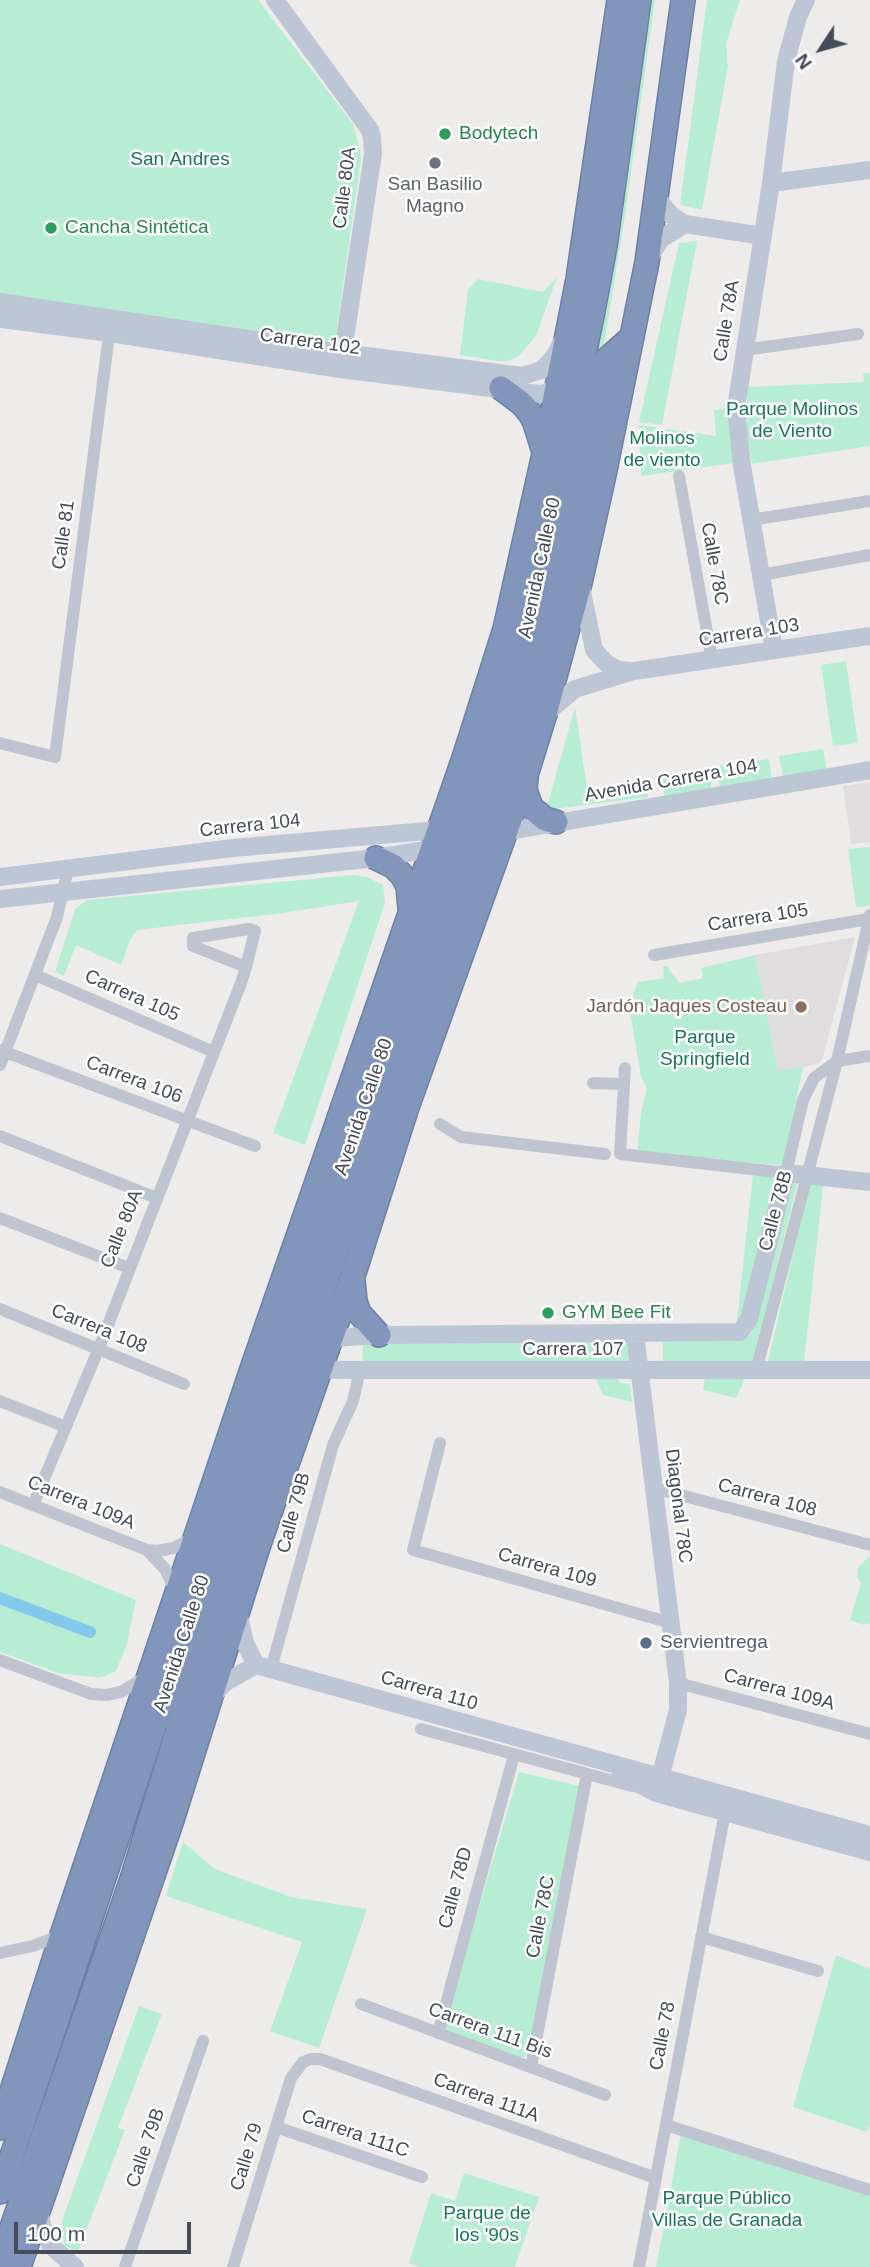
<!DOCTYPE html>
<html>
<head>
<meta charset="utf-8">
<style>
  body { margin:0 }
  #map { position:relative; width:870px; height:2267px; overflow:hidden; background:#eeebeb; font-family:Arial,sans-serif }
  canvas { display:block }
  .north { position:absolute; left:786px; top:14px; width:70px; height:70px; -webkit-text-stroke:5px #fff; paint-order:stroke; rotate:234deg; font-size:19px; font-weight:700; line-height:28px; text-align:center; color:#444c58 }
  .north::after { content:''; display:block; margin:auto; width:24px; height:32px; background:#444c58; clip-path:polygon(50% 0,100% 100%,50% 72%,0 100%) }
  .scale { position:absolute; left:14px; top:2222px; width:177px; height:32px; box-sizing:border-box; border:4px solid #444c58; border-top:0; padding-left:9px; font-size:21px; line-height:24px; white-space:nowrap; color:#444c58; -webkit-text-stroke:5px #fff; paint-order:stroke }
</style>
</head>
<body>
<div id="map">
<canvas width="870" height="2267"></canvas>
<div class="north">N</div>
<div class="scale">100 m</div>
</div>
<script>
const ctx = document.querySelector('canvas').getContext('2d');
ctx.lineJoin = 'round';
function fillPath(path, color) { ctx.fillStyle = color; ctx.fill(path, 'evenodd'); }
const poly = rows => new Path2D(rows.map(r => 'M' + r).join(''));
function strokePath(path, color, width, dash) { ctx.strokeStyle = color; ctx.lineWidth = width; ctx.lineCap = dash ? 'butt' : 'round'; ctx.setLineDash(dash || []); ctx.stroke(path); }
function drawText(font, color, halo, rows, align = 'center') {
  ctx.font = font + ' Arial,sans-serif'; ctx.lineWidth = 5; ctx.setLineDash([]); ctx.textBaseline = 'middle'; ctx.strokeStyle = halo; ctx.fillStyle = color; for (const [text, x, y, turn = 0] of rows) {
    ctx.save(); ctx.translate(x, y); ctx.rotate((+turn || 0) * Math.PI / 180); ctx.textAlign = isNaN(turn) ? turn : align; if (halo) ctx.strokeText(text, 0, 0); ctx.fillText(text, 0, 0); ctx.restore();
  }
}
fillPath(poly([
  [870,782,870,842,851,844,843,786],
  [855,937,822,1060,816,1065,778,1071,755,955]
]), '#dfdddd');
fillPath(poly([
  [0,0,258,0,353,124,358,141,361,159,335,342,0,295],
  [647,0,655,0,626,209,604,345,593,352],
  [707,0,740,0,726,44,728,66,702,210,680,205],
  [697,241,662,425,639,422,679,243],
  [557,277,536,336,519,356,508,361,498,361,460,355,468,289,478,279,543,292],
  [870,373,870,446,752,464,747,429,747,387,864,382,863,374],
  [728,408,734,463,641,476,639,425,716,436,714,410],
  [846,661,858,743,833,746,821,665],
  [575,707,588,795,647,787,648,797,546,810],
  [823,749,827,770,783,777,779,756],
  [769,759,772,781,720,789,717,766],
  [709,769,712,792,665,799,662,776],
  [870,847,870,906,856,907,848,849],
  [354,875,367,877,383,885,385,903,305,1145,273,1133,359,901,283,913,137,930,131,938,121,965,76,945,64,976,55,972,75,909,87,900],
  [755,955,778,1071,803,1067,783,1165,637,1155,641,1112,647,1089,641,1076,629,1006,638,982,664,978,663,966,667,966,679,983,703,978,701,968],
  [753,1174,776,1178,743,1321,737,1320],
  [788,1179,798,1180,753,1364,663,1363,663,1339,743,1338,749,1336,752,1332],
  [810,1183,823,1186,804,1363,768,1361],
  [629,1341,631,1364,362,1365,363,1342],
  [742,1376,744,1381,736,1398,703,1390,705,1378],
  [595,1377,617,1377,619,1382,630,1385,632,1402,603,1395],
  [0,1544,136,1600,127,1644,116,1671,100,1678,59,1673,0,1652],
  [870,1556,870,1623,864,1625,850,1620,861,1583,857,1577,858,1567],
  [519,1772,580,1786,529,2051,524,2057,515,2057,446,2029,445,2021],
  [183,1842,215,1869,291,1897,367,1909,319,2048,270,2031,302,1942,166,1896],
  [836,1955,870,1969,870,2124,867,2132,793,2107],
  [139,2006,162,2014,118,2128,125,2130,78,2252,65,2246,63,2241,61,2229,63,2218],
  [681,2134,870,2195,870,2267,656,2267],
  [464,2173,539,2197,515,2267,421,2267,409,2263,431,2193,455,2201]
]), '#b7eed3');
strokePath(poly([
  [0,1598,90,1632]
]), '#84c9eb', 12);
const highway = poly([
  [501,388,521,403,530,413,535,423,543,449],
  [526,778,525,790,531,807,545,819,556,822],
  [376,858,393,866,402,875,408,886,410,908],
  [353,1281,355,1301,359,1313,379,1335],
  [0,2128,62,1935,252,1369,465,755,505,629,544,454,578,279,619,0],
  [0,2192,201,1585,411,972,514,676,528,629,593,311,605,246,639,0],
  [0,2262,133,1876,196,1670,405,1047,527,703,567,548,606,360,632,337],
  [19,2267,171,1823,258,1547,353,1276,407,1107,527,772,545,714,580,583,604,475,647,262,683,0]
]);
strokePath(highway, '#6d81a7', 26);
strokePath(poly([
  [744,350,858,334],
  [679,476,712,660],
  [751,520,870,501],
  [761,575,870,555],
  [0,743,55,757,110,327],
  [654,955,869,919],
  [35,975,214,1052],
  [0,1050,255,1146],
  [0,1065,57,917,68,869],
  [625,1068,620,1154,786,1173,803,1100,814,1078,837,1061,870,1056],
  [593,1083,623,1084],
  [440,1124,461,1137,605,1154],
  [0,1136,157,1198],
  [0,1218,129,1268],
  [0,1309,184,1384],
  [756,1371,837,1061,870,915],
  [0,1401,66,1427],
  [440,1443,413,1550,671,1623],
  [654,1488,870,1545],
  [0,1492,147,1550,165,1569,176,1592],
  [33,1505,99,1348,241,983,246,967,255,931,249,929,193,938,193,946,246,967],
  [147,1550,158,1551,173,1548,193,1538],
  [0,1660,91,1694,106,1695,121,1692,146,1677],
  [271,1669,333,1445,353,1401,360,1370],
  [678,1683,870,1734],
  [421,1729,632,1786],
  [701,1937,818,1971],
  [0,1953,33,1946,61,1935],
  [361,2004,605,2095],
  [438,2033,514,1755],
  [531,2067,587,1774],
  [666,2125,870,2190],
  [276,2127,422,2177],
  [125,2267,203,2041],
  [233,2267,291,2078,303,2062,311,2059,320,2059,656,2178],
  [639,2267,725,1812]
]), '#bec5d1', 12);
strokePath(poly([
  [275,0,370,130,372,137,373,154,341,365],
  [771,183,870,170],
  [656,197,671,215,685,224,763,236],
  [650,256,661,239,685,224],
  [0,302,343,353,522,376,542,370,553,358,563,341],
  [0,319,110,333,340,369,530,393,542,394,567,385],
  [581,587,594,650,607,664,619,670,630,671],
  [774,650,742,466,736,408,771,183,786,61,798,17,806,0],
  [545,714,575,689,634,671,870,636],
  [497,833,870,770],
  [0,877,233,848,449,829],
  [0,899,376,858,443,847],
  [635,1334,678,1683,678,1710,656,1793],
  [320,1339,379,1335,740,1332,749,1319,786,1173,870,1182],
  [310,1366,320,1369,341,1370,870,1370],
  [238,1612,245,1643,256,1665],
  [211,1697,226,1682,256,1665,870,1835],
  [621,1775,656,1793,870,1852],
  [39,2210,42,2225,50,2245,75,2267]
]), '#bdc6d5', 18);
strokePath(highway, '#8296bb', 23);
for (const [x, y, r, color] of [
  [445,134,7,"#2e9e5b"],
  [435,163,7,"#6b7280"],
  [51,228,7,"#2e9e5b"],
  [801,1007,7,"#8d6e63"],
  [548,1313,7,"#2e9e5b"],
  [646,1643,7,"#5c6f8a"]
]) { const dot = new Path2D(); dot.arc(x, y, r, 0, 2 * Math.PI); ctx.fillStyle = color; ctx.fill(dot); strokePath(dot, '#fff', 2.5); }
drawText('19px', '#27864d', '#fff', [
  ["Bodytech",459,134],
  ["Cancha Sintética",65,228],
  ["GYM Bee Fit",562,1313]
], 'left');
drawText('19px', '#167954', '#fff', [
  ["San Andres",180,160],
  ["Parque Molinos",792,410],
  ["de Viento",792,432],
  ["Molinos",662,439],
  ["de viento",662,461],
  ["Parque",705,1038],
  ["Springfield",705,1060],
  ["Parque Público",727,2199],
  ["Villas de Granada",727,2221],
  ["Parque de",487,2214],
  ["los '90s",487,2236]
]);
drawText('19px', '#5b616d', '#fff', [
  ["San Basilio",435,185],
  ["Magno",435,207]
]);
drawText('19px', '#444c58', '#fff', [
  ["Calle 80A",345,188,-83],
  ["Calle 78A",727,321,-81],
  ["Carrera 102",310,342,8],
  ["Calle 81",64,535,-82],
  ["Calle 78C",714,564,80],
  ["Avenida Calle 80",540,568,-78],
  ["Carrera 103",749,633,-9],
  ["Avenida Carrera 104",671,781,-10],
  ["Carrera 104",250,826,-6],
  ["Carrera 105",758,918,-9],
  ["Carrera 105",132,996,24],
  ["Carrera 106",134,1080,21],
  ["Avenida Calle 80",364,1107,-71],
  ["Calle 78B",776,1211,-75],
  ["Calle 80A",122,1229,-68],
  ["Carrera 108",99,1329,22],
  ["Carrera 107",573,1350],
  ["Carrera 108",767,1498,15],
  ["Carrera 109A",81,1503,22],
  ["Diagonal 78C",678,1506,83],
  ["Calle 79B",294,1513,-75],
  ["Carrera 109",547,1568,16],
  ["Avenida Calle 80",182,1644,-72],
  ["Carrera 109A",779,1690,15],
  ["Carrera 110",429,1691,16],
  ["Calle 78D",456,1888,-75],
  ["Calle 78C",541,1917,-79],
  ["Carrera 111 Bis",490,2031,20],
  ["Calle 78",663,2036,-79],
  ["Carrera 111A",486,2098,20],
  ["Carrera 111C",355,2134,19],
  ["Calle 79B",146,2148,-71],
  ["Calle 79",247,2157,-73]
]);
drawText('19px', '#785e54', '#fff', [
  ["Jardón Jaques Costeau",787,1007]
], 'right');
drawText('19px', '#4e5e75', '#fff', [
  ["Servientrega",660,1643]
], 'left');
</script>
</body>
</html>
